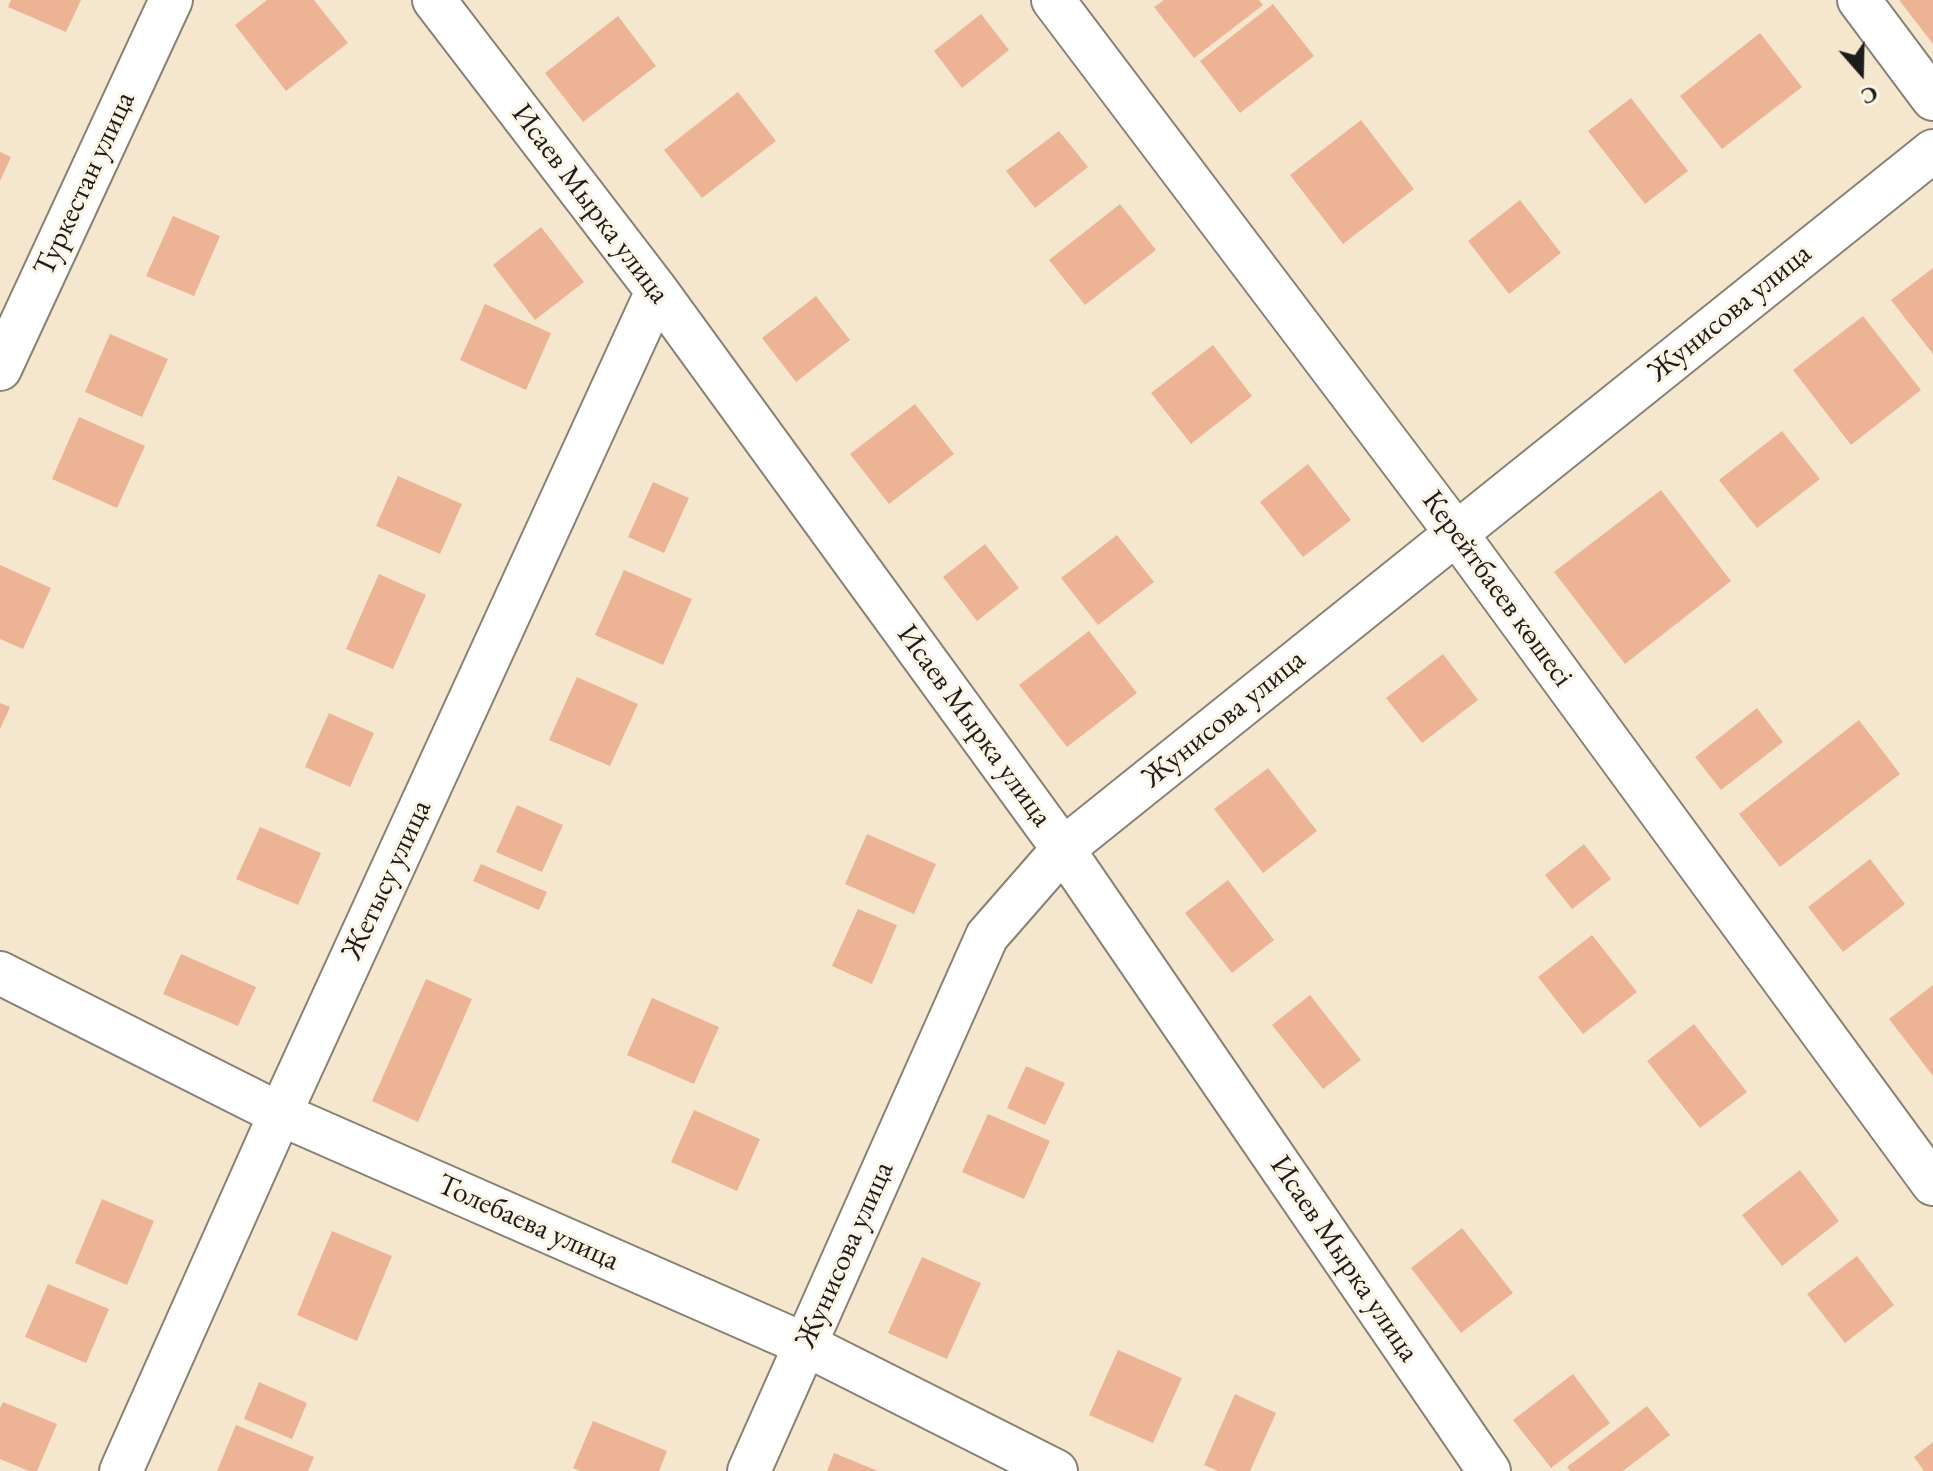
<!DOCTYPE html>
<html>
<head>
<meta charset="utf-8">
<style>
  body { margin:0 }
  #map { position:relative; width:1933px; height:1471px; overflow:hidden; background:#f5e7cd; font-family:"EB Garamond",serif }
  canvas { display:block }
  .north { position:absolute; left:1821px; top:32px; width:80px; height:80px; -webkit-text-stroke:6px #fcf5e5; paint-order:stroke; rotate:160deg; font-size:22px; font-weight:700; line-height:32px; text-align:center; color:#1c1c1c }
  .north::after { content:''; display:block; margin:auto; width:28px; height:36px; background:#1c1c1c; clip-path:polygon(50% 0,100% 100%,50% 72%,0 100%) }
</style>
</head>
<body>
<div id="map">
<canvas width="1933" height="1471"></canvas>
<div class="north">С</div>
</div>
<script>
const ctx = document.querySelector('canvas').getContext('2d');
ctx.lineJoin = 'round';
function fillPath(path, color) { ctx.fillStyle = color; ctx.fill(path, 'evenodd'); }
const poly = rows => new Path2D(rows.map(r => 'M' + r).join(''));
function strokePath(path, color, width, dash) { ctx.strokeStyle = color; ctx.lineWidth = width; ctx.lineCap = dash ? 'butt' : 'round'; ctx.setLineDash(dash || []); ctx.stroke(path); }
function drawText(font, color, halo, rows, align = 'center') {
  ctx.font = font + ' "EB Garamond",serif'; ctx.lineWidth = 6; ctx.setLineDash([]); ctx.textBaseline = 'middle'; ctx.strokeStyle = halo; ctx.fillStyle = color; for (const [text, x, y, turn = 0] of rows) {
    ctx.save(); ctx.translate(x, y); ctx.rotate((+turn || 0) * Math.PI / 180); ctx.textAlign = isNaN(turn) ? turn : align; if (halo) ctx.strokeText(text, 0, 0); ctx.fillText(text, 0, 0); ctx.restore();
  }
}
fillPath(poly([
  [11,0,81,0,66,32,8,7],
  [267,0,314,0,348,43,286,91,235,25],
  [1164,0,1259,0,1263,5,1194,58,1154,7],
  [1899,0,1933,0,1933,44],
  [1273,4,1314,56,1240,113,1200,61],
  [981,14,1009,50,962,88,934,51],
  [618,16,656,66,583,122,545,73],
  [1760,33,1802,87,1722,149,1680,96],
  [738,92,776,141,702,198,664,150],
  [1631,98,1688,171,1645,204,1588,131],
  [1361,120,1414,189,1343,244,1290,175],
  [1059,131,1088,167,1035,208,1006,171],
  [0,152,11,157,0,181],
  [1520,200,1561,253,1509,294,1468,241],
  [1120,204,1156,250,1085,305,1049,260],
  [173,216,220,236,194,296,146,276],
  [541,227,584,282,535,320,493,265],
  [1933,268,1933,354,1891,300],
  [816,296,850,340,796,382,762,338],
  [485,304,551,333,526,390,460,360],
  [1863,316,1921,390,1851,445,1793,370],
  [110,334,168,359,142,417,85,392],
  [1213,345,1252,396,1191,444,1151,393],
  [915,404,954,454,889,504,850,454],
  [79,417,145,446,117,508,52,479],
  [1782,431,1820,479,1757,528,1719,480],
  [1308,464,1351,520,1303,557,1260,502],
  [398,476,462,504,440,554,376,526],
  [653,482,689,498,664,553,628,537],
  [1661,490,1731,581,1625,664,1554,572],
  [1117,535,1154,582,1098,625,1061,578],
  [985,544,1019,588,977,621,943,577],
  [0,565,51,588,23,649,0,639],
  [624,570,692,599,663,665,595,635],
  [379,574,426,595,393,669,346,649],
  [1089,631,1137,693,1067,747,1019,685],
  [1443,654,1478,700,1422,743,1386,698],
  [577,677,638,704,610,766,549,740],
  [0,703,10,707,0,729],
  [1757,708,1783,742,1721,790,1695,757],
  [329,713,374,733,350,787,305,767],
  [1859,720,1900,774,1780,867,1739,814],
  [1268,768,1317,831,1263,873,1214,809],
  [517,805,563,825,542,872,496,852],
  [260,827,321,853,298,905,236,879],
  [867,834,936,864,914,914,845,884],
  [1584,844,1611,879,1572,909,1545,875],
  [1870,859,1905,904,1843,952,1808,907],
  [481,864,547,892,539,910,473,881],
  [1228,880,1274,940,1232,973,1185,913],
  [858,909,897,925,872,984,832,966],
  [1592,935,1637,992,1583,1034,1538,977],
  [181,954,256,987,238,1026,163,994],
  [426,979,472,999,418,1122,372,1101],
  [1933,985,1933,1076,1889,1019],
  [1310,995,1361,1060,1323,1089,1272,1025],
  [652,998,719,1027,694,1084,627,1055],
  [1694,1024,1747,1092,1700,1128,1647,1061],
  [1026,1066,1065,1083,1045,1125,1007,1108],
  [694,1110,760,1139,737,1191,671,1162],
  [988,1114,1050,1141,1024,1199,962,1172],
  [1800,1170,1839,1221,1782,1266,1742,1215],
  [102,1199,154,1221,127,1285,75,1263],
  [1462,1228,1513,1293,1461,1333,1411,1268],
  [332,1231,392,1256,357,1341,297,1315],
  [1857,1256,1894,1305,1845,1343,1807,1294],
  [922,1257,981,1283,947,1359,888,1333],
  [48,1284,109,1309,86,1363,25,1337],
  [1118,1350,1182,1378,1153,1443,1089,1415],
  [1573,1374,1610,1423,1551,1468,1513,1420],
  [259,1382,307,1403,292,1439,244,1419],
  [1235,1394,1276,1413,1250,1471,1218,1471,1204,1465],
  [3,1402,57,1424,37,1471,29,1471,0,1459,0,1408],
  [1647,1406,1670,1435,1623,1471,1570,1471,1567,1467],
  [593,1421,667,1451,659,1471,580,1471,573,1468],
  [236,1425,314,1457,308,1471,217,1471],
  [1933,1442,1933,1471,1924,1471,1914,1457],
  [834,1453,878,1471,827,1471]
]), '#ecb495');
const minor = poly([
  [434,0,657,291,1063,849,1489,1471],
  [1053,0,1456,533,1933,1184],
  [1859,0,1933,99],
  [0,369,171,0],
  [0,973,280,1114,806,1345,1056,1471],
  [121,1471,280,1114,657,291],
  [749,1471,987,936,1063,849,1933,151]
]);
strokePath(minor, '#888274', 46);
strokePath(minor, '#fff', 42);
drawText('30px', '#1c1c1c', '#fcf5e5', [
  ["Туркестан улица",85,184,-65],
  ["Исаев Мырка улица",590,204,53],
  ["Жунисова улица",1730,313,-39],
  ["Керейтбаеев көшесі",1497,589,54],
  ["Жунисова улица",1224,719,-39],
  ["Исаев Мырка улица",974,726,54],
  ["Жетысу улица",387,880,-65],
  ["Толебаева улица",528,1223,24],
  ["Жунисова улица",845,1255,-66],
  ["Исаев Мырка улица",1344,1259,56]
]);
</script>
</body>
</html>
